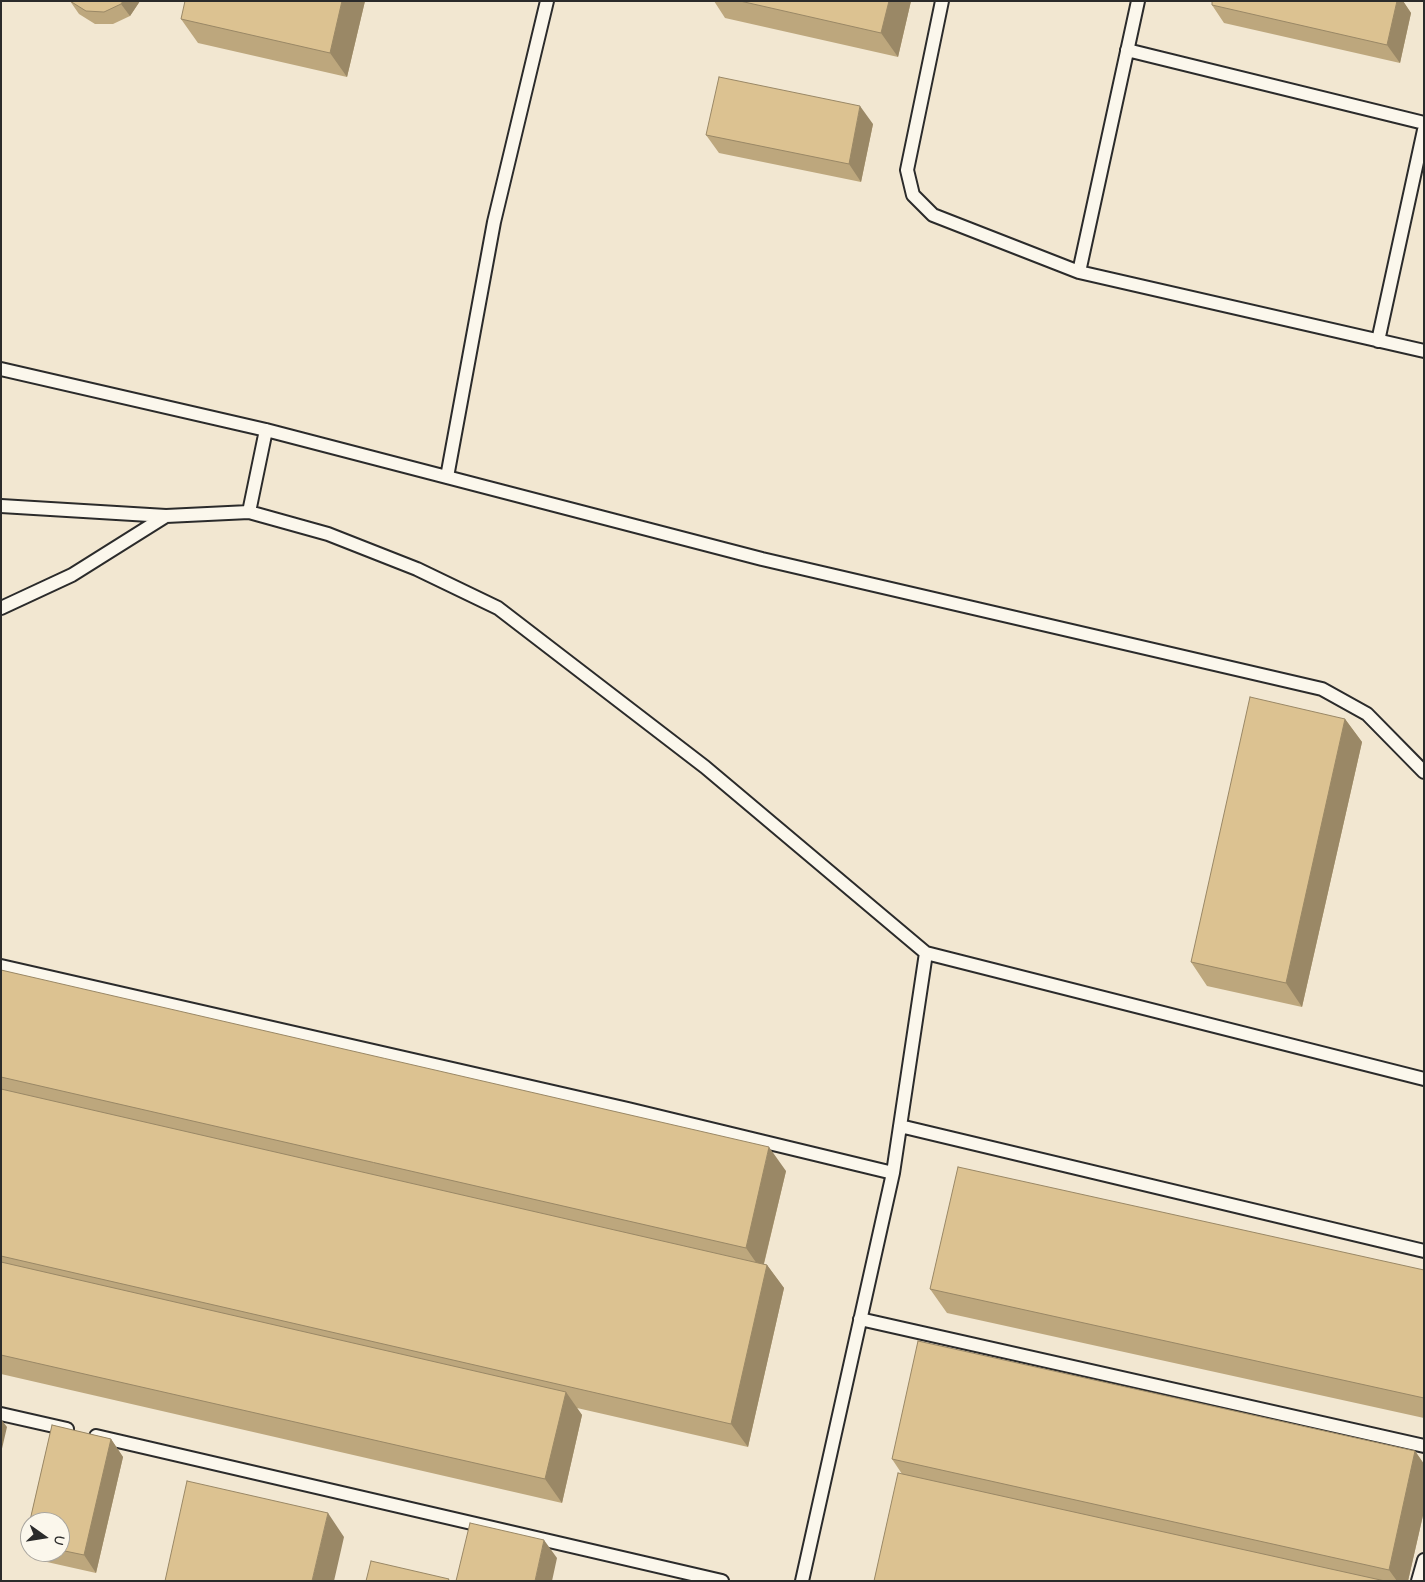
<!DOCTYPE html>
<html>
<head>
<meta charset="utf-8">
<style>
  body { margin:0 }
  #map { position:relative; width:1425px; height:1582px; overflow:hidden; background:#fbf7ec; font-family:"Comic Neue",sans-serif }
  canvas { display:block }
  .frame { position:absolute; inset:0; border:2px solid #2b2b2b; pointer-events:none }
  .north { position:absolute; left:20px; top:1512px; width:50px; height:50px; box-sizing:border-box; background:#fbf7ec; border:1px solid #a8a59f; border-radius:50%; rotate:103deg; font-size:14px; font-weight:700; line-height:20px; text-align:center; color:#2b2b2b }
  .north::after { content:''; display:block; margin:auto; width:18px; height:22px; background:#2b2b2b; clip-path:polygon(50% 0,100% 100%,50% 72%,0 100%) }
</style>
</head>
<body>
<div id="map">
<canvas width="1425" height="1582"></canvas>
<div class="frame"></div>
<div class="north">U</div>
</div>
<script>
const ctx = document.querySelector('canvas').getContext('2d');
ctx.lineJoin = 'round';
function fillPath(path, color) { ctx.fillStyle = color; ctx.fill(path, 'evenodd'); }
const poly = rows => new Path2D(rows.map(r => 'M' + r).join(''));
function strokePath(path, color, width, dash) { ctx.strokeStyle = color; ctx.lineWidth = width; ctx.lineCap = dash ? 'butt' : 'round'; ctx.setLineDash(dash || []); ctx.stroke(path); }
fillPath(poly([
  [1,1,1424,1,1424,1581,1,1581],
  [30,1522,60,1522,60,1552,30,1552]
]), '#f2e7d1');
const lane = poly([
  [942,1,907,170,913,195,933,215,1079,272,1424,351],
  [1127,50,1424,123],
  [1079,272,1138,1],
  [1378,341,1424,130],
  [1,369,266,430,762,559,1322,689,1367,714,1424,772],
  [266,430,249,512,328,534,417,569,498,608,705,767,926,953,893,1173,802,1581],
  [447,477,494,222,547,1],
  [1,506,166,516,249,512],
  [1,608,72,575,166,516],
  [926,953,1424,1079],
  [1,966,628,1109,893,1173],
  [900,1126,1424,1251],
  [860,1319,1424,1446],
  [1,1414,67,1429],
  [96,1436,722,1581],
  [1418,1581,1424,1560]
]);
strokePath(lane, '#2b2b2b', 16);
strokePath(lane, '#fbf7ec', 12);
fillPath(poly([
  [70,1,140,1,130,16,113,24,95,24,79,14],
  [365,1,347,77,198,43,181,19],
  [714,1,911,1,898,57,725,18],
  [1212,1,1403,1,1411,13,1400,63,1224,23,1212,5],
  [873,124,861,182,719,153,706,135],
  [1345,719,1362,742,1302,1007,1207,986,1191,962],
  [1,970,786,1171,764,1264,767,1265,784,1288,748,1447,577,1408,582,1415,562,1503,1,1374],
  [1424,1270,1424,1418,947,1313,930,1289],
  [52,1425,111,1439,123,1457,96,1573,38,1560,32,1552,60,1552,60,1522,30,1522,30,1549,25,1542],
  [1415,1451,1424,1464,1424,1511,1408,1581,874,1581,902,1474,892,1459]
]), '#bda77d');
fillPath(poly([
  [123,1,140,1,130,16,121,4],
  [342,1,365,1,347,77,330,53],
  [889,1,911,1,898,57,881,33],
  [1397,1,1403,1,1411,13,1400,63,1387,45],
  [860,106,873,124,861,182,849,164],
  [1345,719,1362,742,1302,1007,1286,983],
  [769,1147,786,1171,762,1271,746,1248],
  [767,1265,784,1288,748,1447,731,1424],
  [566,1392,582,1415,562,1503,545,1479],
  [1,1419,7,1427,1,1453],
  [111,1439,123,1457,96,1573,84,1555],
  [1415,1451,1424,1464,1424,1511,1408,1581,1397,1581,1389,1570],
  [328,1513,344,1537,334,1581,312,1581],
  [544,1540,557,1558,552,1581,535,1581]
]), '#9a8866');
const building = poly([
  [70,1,123,1,121,4,104,12,86,11,70,1],
  [185,1,342,1,330,53,181,19,185,1],
  [740,1,889,1,881,33,740,1],
  [1212,1,1397,1,1387,45,1212,5,1212,1],
  [719,77,860,106,849,164,706,135,719,77],
  [1250,697,1345,719,1286,983,1191,962,1250,697],
  [1,970,769,1147,746,1248,1,1077,1,970],
  [1,1089,767,1265,731,1424,1,1256,1,1089],
  [958,1167,1424,1270,1424,1398,930,1289,958,1167],
  [1,1262,566,1392,545,1479,1,1355,1,1262],
  [918,1341,1415,1451,1389,1570,892,1459,918,1341],
  [52,1425,111,1439,84,1555,60,1550,60,1522,30,1522,30,1543,25,1542,52,1425],
  [898,1473,1385,1581,874,1581,898,1473],
  [187,1481,328,1513,312,1581,165,1581,187,1481],
  [470,1523,544,1540,535,1581,456,1581,470,1523],
  [371,1561,449,1579,448,1581,366,1581,371,1561]
]);
fillPath(building, '#dcc291');
strokePath(building, '#9a8866', 1);
</script>
</body>
</html>
